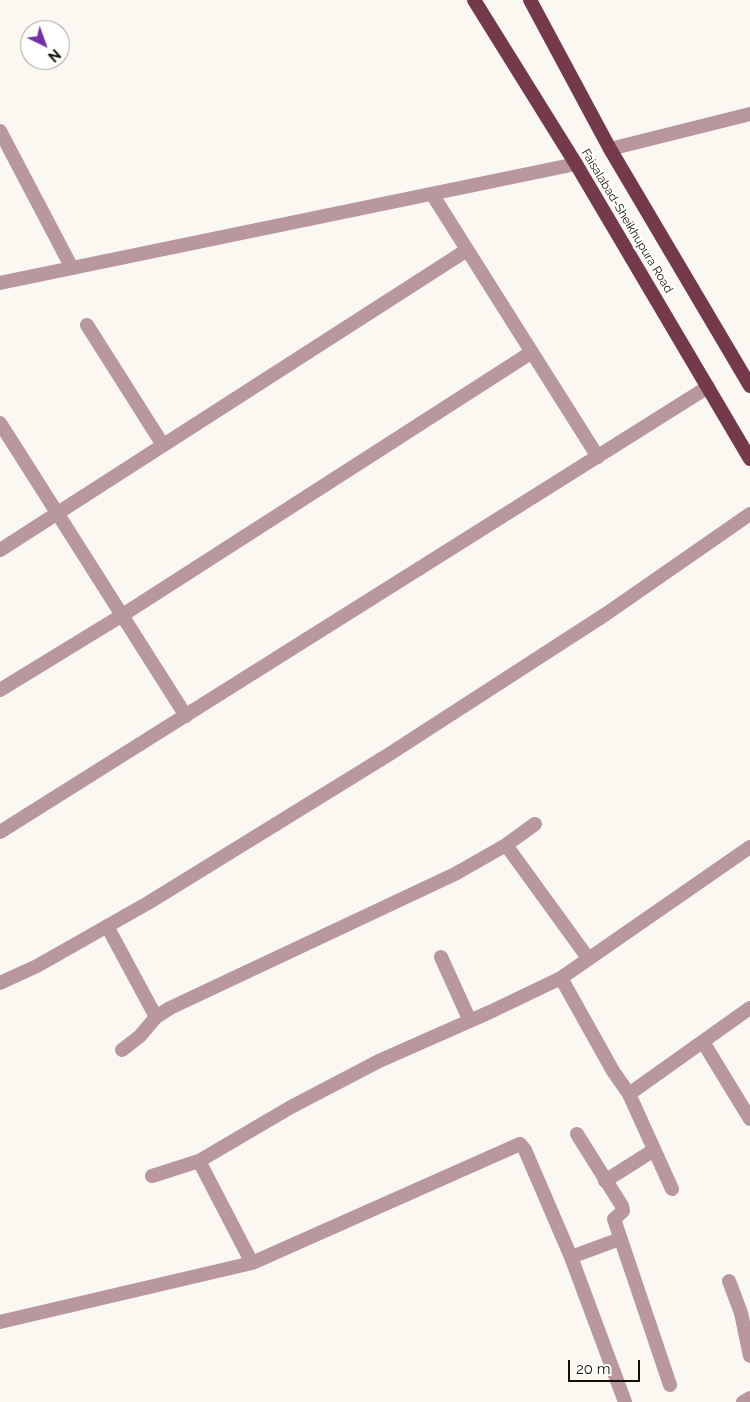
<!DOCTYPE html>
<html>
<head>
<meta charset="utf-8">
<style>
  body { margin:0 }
  #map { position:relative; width:750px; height:1402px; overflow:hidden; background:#fbf7f1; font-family:Raleway,sans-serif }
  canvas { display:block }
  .north { position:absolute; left:20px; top:20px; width:50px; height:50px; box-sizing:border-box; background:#fff; border:1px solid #a29f9b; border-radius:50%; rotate:138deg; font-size:14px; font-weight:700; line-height:20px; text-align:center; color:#160e05 }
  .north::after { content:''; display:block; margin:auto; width:18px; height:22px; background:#7431a5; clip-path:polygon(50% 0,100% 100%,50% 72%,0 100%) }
  .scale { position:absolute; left:568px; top:1360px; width:72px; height:22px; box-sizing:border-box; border:2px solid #160e05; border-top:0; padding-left:6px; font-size:15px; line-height:18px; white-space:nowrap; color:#160e05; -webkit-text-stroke:4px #fff; paint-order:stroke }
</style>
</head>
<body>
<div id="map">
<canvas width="750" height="1402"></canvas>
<div class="north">N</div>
<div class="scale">20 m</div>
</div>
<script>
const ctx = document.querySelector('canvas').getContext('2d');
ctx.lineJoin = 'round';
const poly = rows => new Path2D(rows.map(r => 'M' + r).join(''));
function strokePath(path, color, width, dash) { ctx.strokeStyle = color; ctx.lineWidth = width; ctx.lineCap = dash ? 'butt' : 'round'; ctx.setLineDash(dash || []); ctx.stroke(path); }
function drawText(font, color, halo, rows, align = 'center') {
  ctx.font = font + ' Raleway,sans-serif'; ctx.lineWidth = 5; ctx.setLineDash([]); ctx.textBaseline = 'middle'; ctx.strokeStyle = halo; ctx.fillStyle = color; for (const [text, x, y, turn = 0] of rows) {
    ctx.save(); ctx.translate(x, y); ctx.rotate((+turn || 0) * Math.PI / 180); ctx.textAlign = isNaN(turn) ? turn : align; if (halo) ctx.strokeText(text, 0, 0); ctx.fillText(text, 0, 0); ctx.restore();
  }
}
strokePath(poly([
  [0,131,72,268],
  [610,149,750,114],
  [432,194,598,457],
  [87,325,163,445],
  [0,423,186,716],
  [0,550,467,250],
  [0,690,121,616,532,352],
  [0,832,708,387],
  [506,845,588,958],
  [107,926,156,1017],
  [441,957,470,1021],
  [561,978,613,1071,629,1094,672,1189],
  [0,983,37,966,148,903,388,755,606,614,750,514],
  [703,1042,750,1119],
  [122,1050,140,1036,156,1017,170,1008,455,874,506,845,535,824],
  [629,1094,750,1008],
  [577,1134,622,1206,623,1211,614,1219,670,1385],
  [199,1161,252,1263],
  [152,1176,199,1161,291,1107,379,1061,490,1012,561,978,750,847],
  [605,1181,654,1150],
  [571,1257,620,1239],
  [729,1281,741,1313,750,1356],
  [0,1322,252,1263,520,1144,525,1150,571,1257,625,1402],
  [743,1402,750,1398]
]), '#b8979f', 14);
strokePath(poly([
  [0,283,576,164]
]), '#b8979f', 14);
strokePath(poly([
  [474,0,576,164,750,459],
  [530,0,610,149,750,386]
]), '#743a4b', 14);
drawText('12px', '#160e05', '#fff', [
  ["Faisalabad-Sheikhupura Road",627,221,59]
]);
</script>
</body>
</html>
